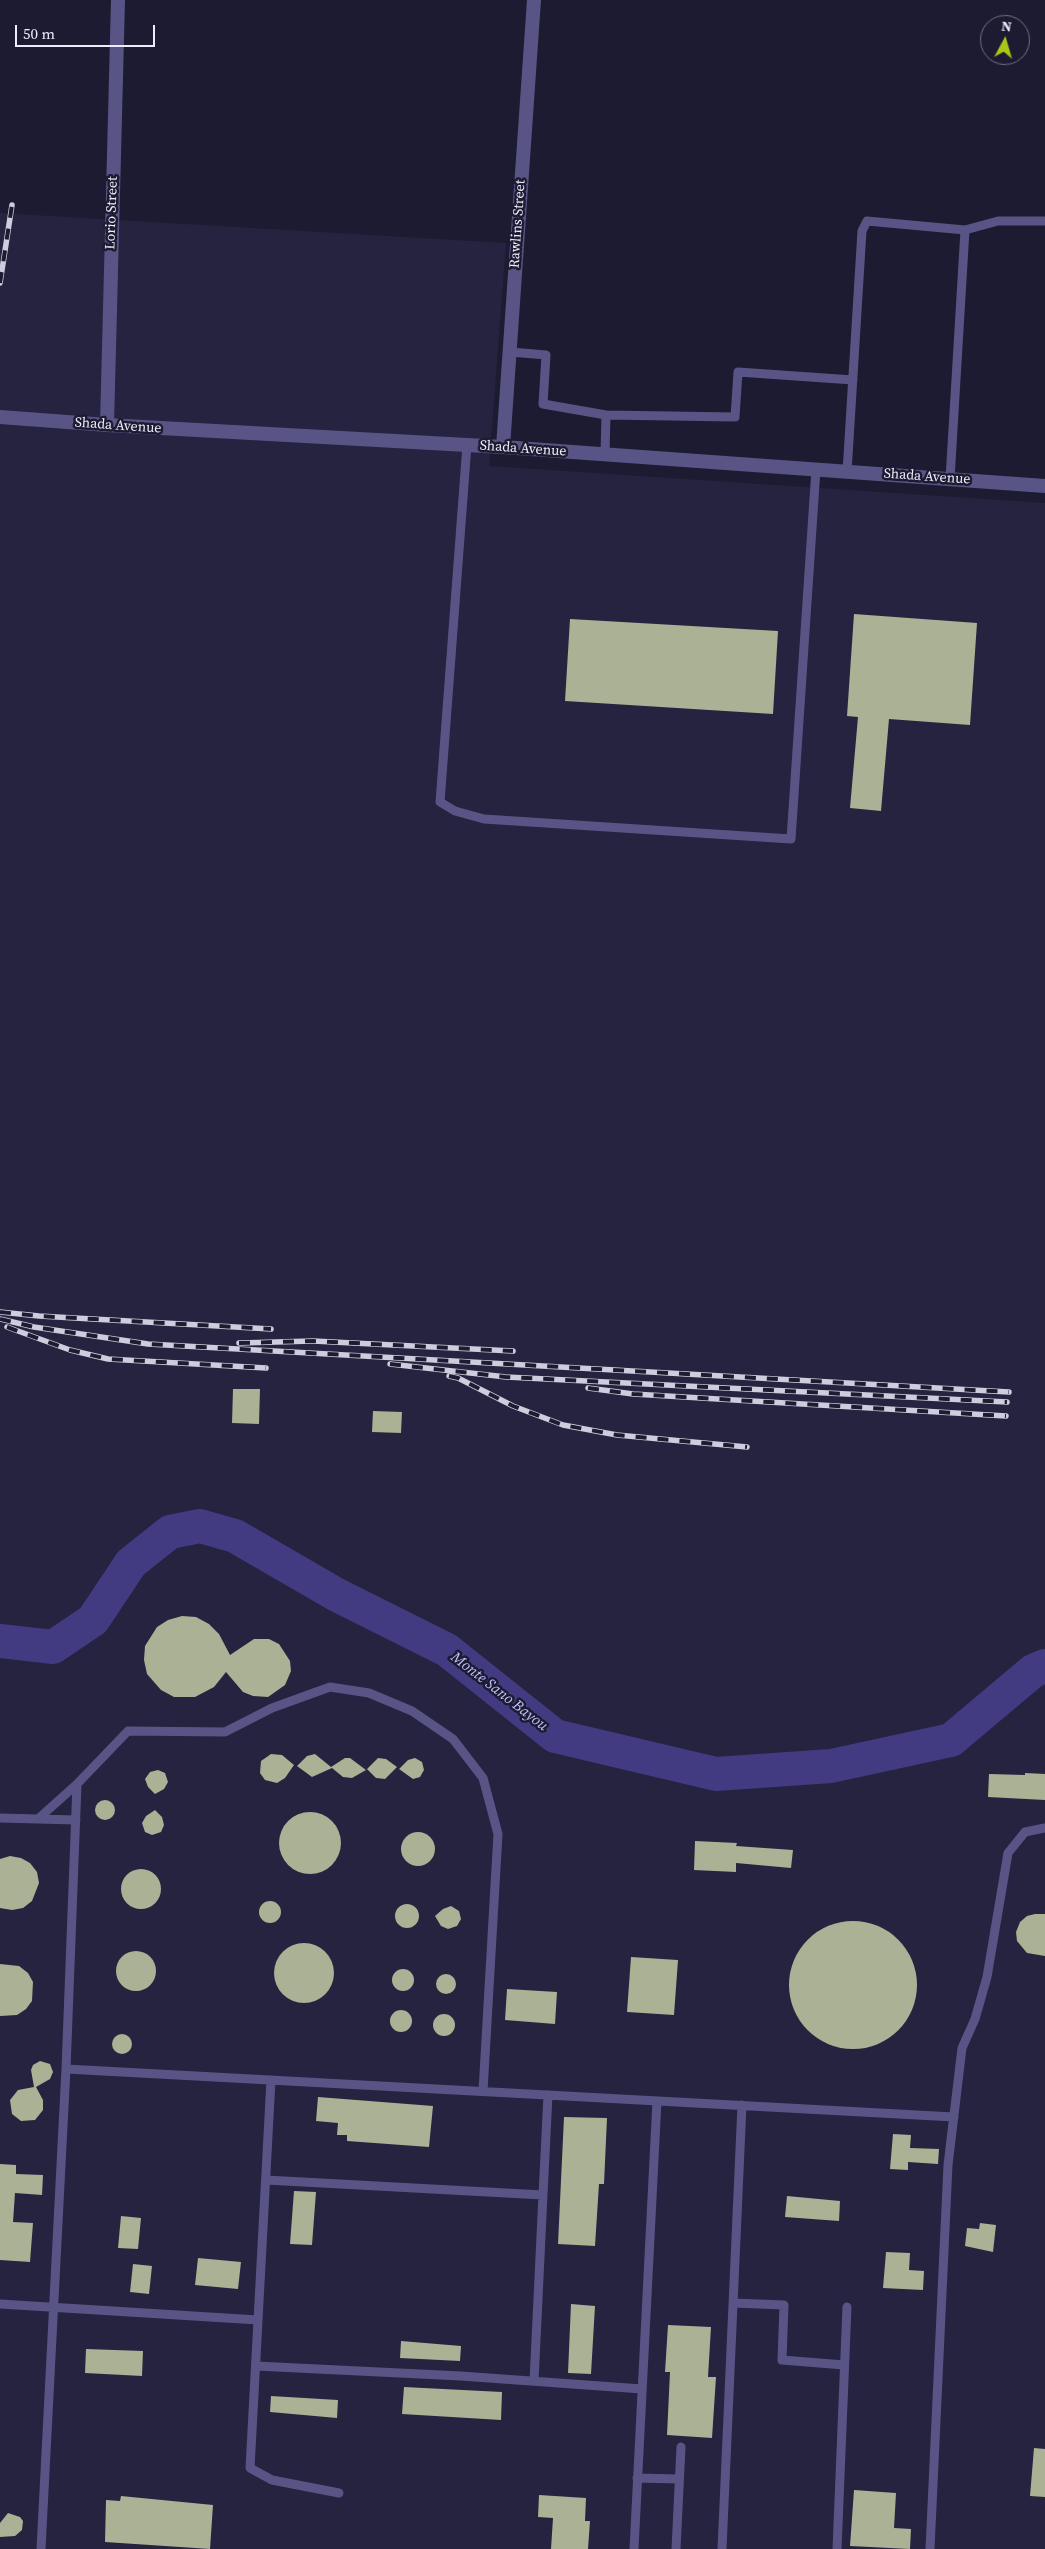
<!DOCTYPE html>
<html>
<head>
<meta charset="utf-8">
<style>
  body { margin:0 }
  #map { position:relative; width:1045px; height:2549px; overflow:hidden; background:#1d1b31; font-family:"Source Serif 4",serif }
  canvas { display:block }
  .north { position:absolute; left:980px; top:15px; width:50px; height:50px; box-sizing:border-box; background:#1d1b31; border:1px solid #706f82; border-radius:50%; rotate:6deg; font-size:14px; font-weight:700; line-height:20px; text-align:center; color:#ececfb }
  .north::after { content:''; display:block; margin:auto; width:18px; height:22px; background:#abc614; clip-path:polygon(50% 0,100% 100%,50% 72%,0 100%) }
  .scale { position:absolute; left:15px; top:25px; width:140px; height:22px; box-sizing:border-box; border:2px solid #ececfb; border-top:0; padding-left:6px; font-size:15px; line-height:18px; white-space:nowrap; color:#ececfb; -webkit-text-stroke:4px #1d1b31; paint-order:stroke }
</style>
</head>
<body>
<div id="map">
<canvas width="1045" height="2549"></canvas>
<div class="north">N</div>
<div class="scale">50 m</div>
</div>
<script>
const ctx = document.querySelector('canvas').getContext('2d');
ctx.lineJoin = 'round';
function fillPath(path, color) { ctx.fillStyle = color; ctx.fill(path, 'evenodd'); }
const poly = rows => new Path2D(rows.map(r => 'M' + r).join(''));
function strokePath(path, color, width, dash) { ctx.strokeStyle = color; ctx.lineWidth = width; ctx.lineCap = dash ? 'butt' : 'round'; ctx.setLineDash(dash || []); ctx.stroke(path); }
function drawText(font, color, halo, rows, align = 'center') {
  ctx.font = font + ' "Source Serif 4",serif'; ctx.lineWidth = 5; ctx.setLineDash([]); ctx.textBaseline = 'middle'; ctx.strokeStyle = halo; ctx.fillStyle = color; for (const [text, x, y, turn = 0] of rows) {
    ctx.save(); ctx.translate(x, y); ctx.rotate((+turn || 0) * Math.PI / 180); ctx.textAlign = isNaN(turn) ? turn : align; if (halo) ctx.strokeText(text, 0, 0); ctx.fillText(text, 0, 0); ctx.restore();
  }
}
fillPath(poly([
  [0,213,506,243,489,466,1045,503,1045,2549,0,2549]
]), '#25233f');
strokePath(poly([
  [0,1641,53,1647,93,1620,131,1563,170,1532,200,1526,235,1536,337,1595,447,1650,555,1736,716,1774,831,1766,951,1740,1033,1671,1045,1666]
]), '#433b81', 34);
fillPath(poly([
  [854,614,977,623,970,725,889,719,881,811,850,808,858,717,847,716],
  [570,619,778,631,773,714,565,701],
  [233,1389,260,1389,259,1424,232,1423],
  [373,1411,402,1412,401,1433,372,1432],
  [182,1616,196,1617,209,1624,219,1634,230,1655,254,1639,269,1639,279,1644,290,1661,291,1671,285,1685,268,1697,253,1696,243,1692,226,1672,214,1687,195,1697,174,1697,161,1690,147,1674,144,1660,145,1646,157,1627,168,1620],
  [271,1754,282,1755,294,1765,285,1778,277,1783,265,1780,260,1773,261,1761],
  [315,1754,331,1767,345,1758,350,1758,366,1770,352,1778,343,1777,332,1768,312,1777,297,1766,307,1756],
  [378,1758,386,1759,397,1767,385,1779,376,1778,367,1769],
  [415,1758,422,1762,424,1770,420,1777,413,1779,399,1769,408,1760],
  [158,1770,165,1773,168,1782,164,1789,155,1794,148,1787,145,1779,150,1772],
  [1025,1773,1045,1774,1045,1800,988,1797,989,1774,1025,1775],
  '95 1810a10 10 0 1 1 20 0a10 10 0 1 1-20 0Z',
  [155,1810,162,1817,164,1825,161,1832,152,1835,145,1832,142,1823,146,1816],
  '279 1843a31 31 0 1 1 62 0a31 31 0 1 1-62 0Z',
  '401 1849a17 17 0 1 1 34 0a17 17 0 1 1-34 0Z',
  [695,1841,737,1843,736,1846,793,1850,791,1868,736,1863,736,1872,694,1870],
  [10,1856,21,1858,30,1863,37,1872,39,1883,32,1901,23,1908,12,1910,0,1908,0,1859],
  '121 1889a20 20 0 1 1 40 0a20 20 0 1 1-40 0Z',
  '259 1912a11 11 0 1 1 22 0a11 11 0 1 1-22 0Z',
  '395 1916a12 12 0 1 1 24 0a12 12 0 1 1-24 0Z',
  [451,1906,459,1911,461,1919,457,1926,448,1929,441,1926,435,1916,443,1909],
  [1035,1914,1045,1914,1045,1956,1027,1953,1017,1941,1016,1932,1020,1922,1027,1916],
  '789 1985a64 64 0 1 1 128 0a64 64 0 1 1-128 0Z',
  '274 1973a30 30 0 1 1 60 0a30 30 0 1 1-60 0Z',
  '116 1971a20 20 0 1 1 40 0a20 20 0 1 1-40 0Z',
  [631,1957,678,1960,674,2015,627,2012],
  [0,1964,19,1966,28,1973,33,1982,32,2001,26,2009,17,2015,0,2016],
  '392 1980a11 11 0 1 1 22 0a11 11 0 1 1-22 0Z',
  '436 1984a10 10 0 1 1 20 0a10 10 0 1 1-20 0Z',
  [507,1989,557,1992,555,2024,505,2020],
  '390 2021a11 11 0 1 1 22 0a11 11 0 1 1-22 0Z',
  '433 2025a11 11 0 1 1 22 0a11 11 0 1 1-22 0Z',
  '112 2044a10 10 0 1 1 20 0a10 10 0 1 1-20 0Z',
  [40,2061,50,2064,53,2072,50,2079,36,2087,43,2100,43,2110,35,2120,21,2121,12,2114,10,2100,18,2090,34,2087,31,2070,33,2065],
  [318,2097,433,2106,429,2147,347,2141,347,2135,337,2135,338,2123,316,2121],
  [564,2117,607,2118,604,2184,599,2184,595,2246,558,2244],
  [893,2134,911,2135,910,2148,939,2149,938,2164,908,2162,908,2170,890,2169],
  [0,2164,16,2165,16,2174,43,2175,42,2195,15,2193,13,2222,33,2223,30,2262,0,2260],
  [294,2191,316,2192,312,2245,290,2244],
  [787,2196,840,2201,839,2221,785,2217],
  [121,2216,141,2218,138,2249,118,2248],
  [980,2223,996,2225,993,2252,965,2246,967,2228,979,2229],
  [886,2252,910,2253,909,2270,924,2271,923,2290,883,2288],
  [198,2258,241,2262,238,2289,195,2285],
  [133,2264,152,2266,149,2294,130,2292],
  [571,2304,595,2306,591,2374,568,2373],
  [668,2325,711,2327,708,2377,716,2377,712,2438,667,2435,670,2372,665,2372],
  [401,2341,461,2346,460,2361,400,2358],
  [86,2349,143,2351,142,2376,85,2373],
  [404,2387,502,2392,501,2420,402,2414],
  [271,2396,338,2400,337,2418,270,2412],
  [1034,2448,1045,2449,1045,2497,1030,2496],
  [854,2490,896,2493,894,2528,911,2529,910,2549,850,2546],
  [539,2495,586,2498,585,2521,590,2521,588,2549,551,2549,553,2518,538,2517],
  [121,2496,213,2505,210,2549,105,2542,106,2500,120,2501],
  [8,2513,20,2517,23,2521,22,2530,15,2536,0,2537,0,2523]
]), '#aab194');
strokePath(poly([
  [510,352,546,355,543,404,606,415,735,417,738,372,853,380],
  [467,445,440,802,455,811,484,819,791,839,816,469],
  [605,454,606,415],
  [847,472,862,231,867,221,965,230],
  [950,479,965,230,998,221,1045,221],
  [0,1818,76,1820],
  [38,1819,77,1784],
  [271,2080,250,2468,272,2480,339,2493],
  [483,2091,498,1834,483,1778,453,1739,412,1711,369,1693,330,1687,272,1708,225,1732,128,1731,77,1784,66,2069,954,2117],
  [266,2180,543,2195,548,2095],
  [733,2303,784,2305,782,2360,844,2365],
  [0,2304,258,2320],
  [256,2366,461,2376,642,2389],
  [534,2381,543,2195],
  [637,2478,679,2479],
  [41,2549,66,2069],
  [634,2549,657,2101],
  [676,2549,681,2447],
  [722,2549,742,2105],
  [837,2549,847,2307],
  [930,2549,948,2165,962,2048,975,2019,987,1977,1008,1853,1025,1832,1045,1828]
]), '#585586', 9);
strokePath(poly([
  [0,417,107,425,503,447,1045,486],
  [107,425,118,0],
  [503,447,534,0]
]), '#585586', 14);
const rail = poly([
  [0,283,12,205],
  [0,1312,39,1316,271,1329],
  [0,1319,34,1327,148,1344,1009,1392],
  [7,1327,70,1350,108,1359,266,1368],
  [239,1343,313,1341,513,1351],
  [390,1364,506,1377,1007,1402],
  [449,1376,458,1378,513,1406,563,1425,617,1435,747,1447],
  [588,1388,633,1394,1006,1416]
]);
strokePath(rail, '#cecddd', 5.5);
strokePath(rail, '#1d1b31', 4, [11]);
drawText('14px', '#ececfb', '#1d1b31', [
  ["Lorio Street",112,213,-88],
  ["Rawlins Street",518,224,-86],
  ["Shada Avenue",118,426,4],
  ["Shada Avenue",523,449,4],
  ["Shada Avenue",927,477,4]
]);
drawText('italic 15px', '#c1c0fd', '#1d1b31', [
  ["Monte Sano Bayou",499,1692,38]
]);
</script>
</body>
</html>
